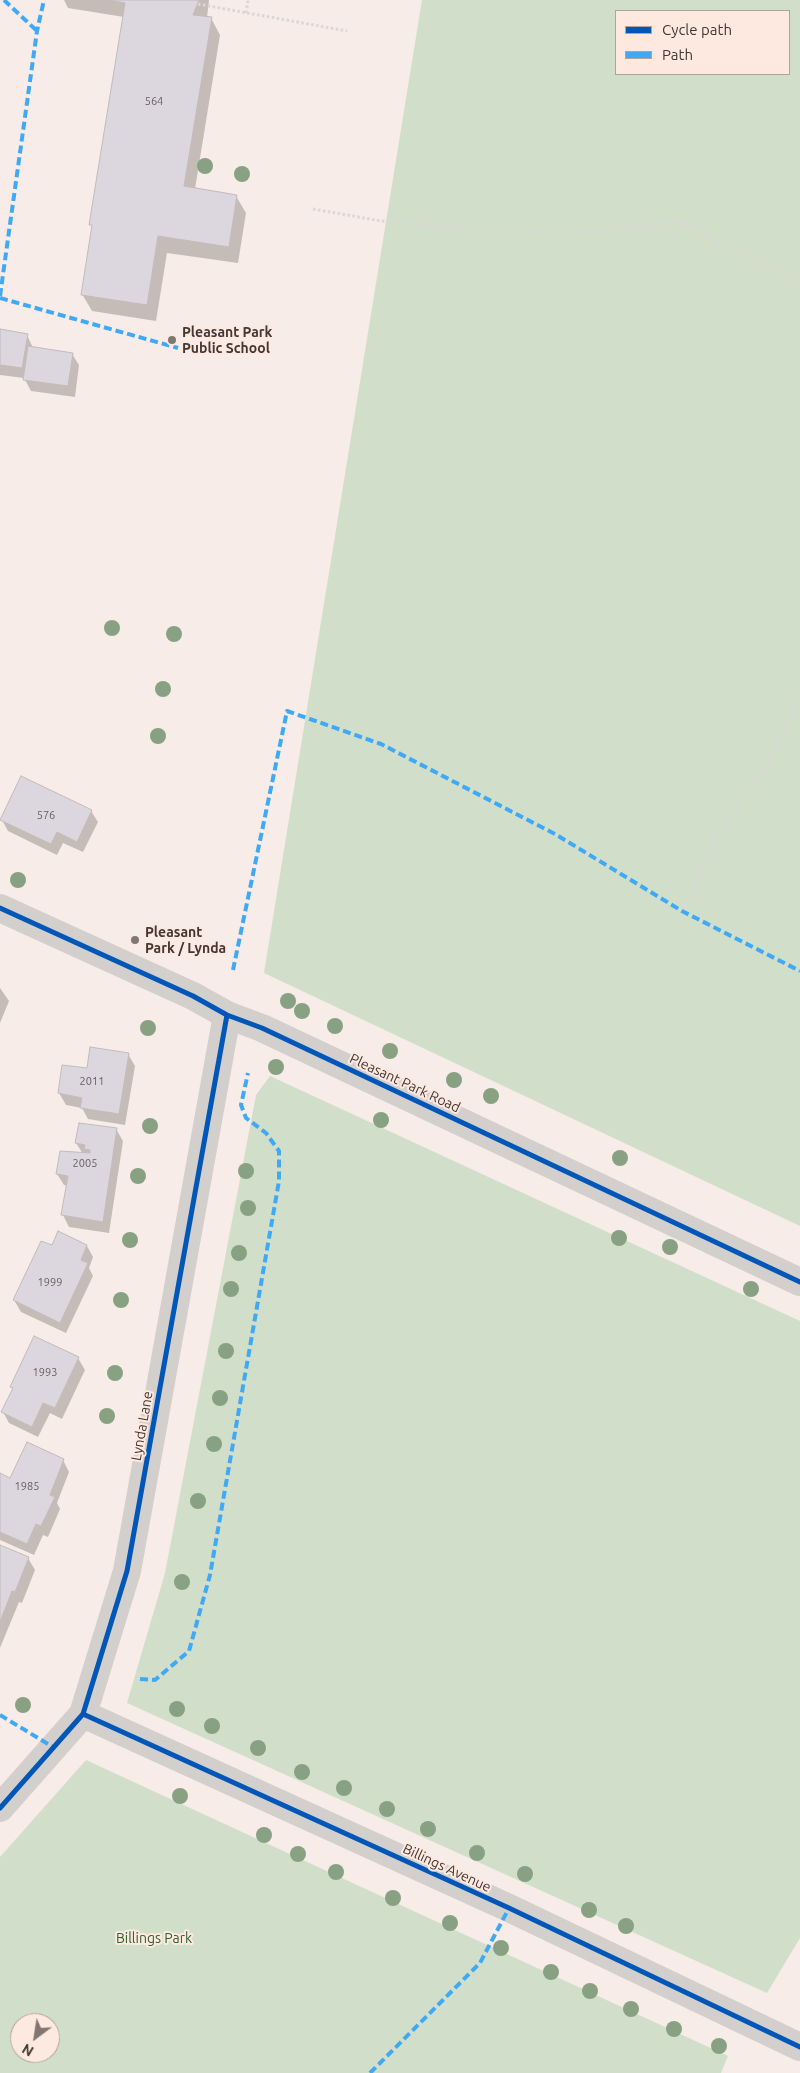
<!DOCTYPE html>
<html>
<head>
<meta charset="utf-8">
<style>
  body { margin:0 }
  #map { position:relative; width:800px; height:2073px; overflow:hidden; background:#f7ece7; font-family:Ubuntu,sans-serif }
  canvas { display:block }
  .legend { position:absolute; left:615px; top:10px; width:175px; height:65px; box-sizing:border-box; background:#fee9e0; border:1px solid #b2a29c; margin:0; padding:6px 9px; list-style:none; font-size:15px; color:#403835 }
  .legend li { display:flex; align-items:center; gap:10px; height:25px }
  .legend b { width:25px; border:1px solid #b2a29c }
  .north { position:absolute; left:10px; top:2013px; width:50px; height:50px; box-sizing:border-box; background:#fee9e0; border:1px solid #b2a29c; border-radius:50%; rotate:211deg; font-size:14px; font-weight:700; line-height:20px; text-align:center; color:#403835 }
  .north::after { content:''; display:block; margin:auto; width:18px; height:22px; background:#807773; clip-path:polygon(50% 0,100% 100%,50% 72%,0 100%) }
</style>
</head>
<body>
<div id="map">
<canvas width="800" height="2073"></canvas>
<ul class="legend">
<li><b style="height:6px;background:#0057b8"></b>Cycle path</li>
<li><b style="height:6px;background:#3fa9f5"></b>Path</li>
</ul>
<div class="north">N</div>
</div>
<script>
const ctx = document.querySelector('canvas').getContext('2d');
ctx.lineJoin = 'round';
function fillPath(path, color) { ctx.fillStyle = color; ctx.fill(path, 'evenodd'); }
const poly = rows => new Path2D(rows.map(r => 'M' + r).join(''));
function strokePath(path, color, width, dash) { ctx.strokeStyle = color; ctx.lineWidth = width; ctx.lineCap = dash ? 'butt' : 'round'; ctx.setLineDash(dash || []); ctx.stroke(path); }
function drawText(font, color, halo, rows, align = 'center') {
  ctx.font = font + ' Ubuntu,sans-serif'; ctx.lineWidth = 4; ctx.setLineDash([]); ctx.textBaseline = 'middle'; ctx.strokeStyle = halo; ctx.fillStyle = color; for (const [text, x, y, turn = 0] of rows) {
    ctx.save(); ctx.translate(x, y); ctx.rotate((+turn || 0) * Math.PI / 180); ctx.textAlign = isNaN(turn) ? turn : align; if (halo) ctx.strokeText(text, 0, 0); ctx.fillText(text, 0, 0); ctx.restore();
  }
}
fillPath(poly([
  [422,0,800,0,800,1226,264,973],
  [789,11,789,74,616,74,616,11],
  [270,1076,800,1321,800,1938,767,1993,127,1703,165,1573,256,1095],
  [86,1760,728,2056,721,2073,0,2073,0,1857],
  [20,2023,50,2023,50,2053,20,2053]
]), '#d1dfca');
fillPath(poly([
  [64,0,209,0,207,18,211,18,220,35,195,189,236,196,246,213,238,263,167,253,156,321,92,311,82,294,93,229,91,225,124,17,68,8],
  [0,331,27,335,33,348,72,354,79,365,75,397,31,391,24,378,0,375],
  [91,811,98,822,83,852,63,843,57,855,8,831,2,820],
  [0,988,9,1001,0,1023],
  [128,1054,135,1066,125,1125,88,1119,82,1108,66,1105,59,1093,88,1070],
  [116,1129,123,1141,109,1233,69,1227,63,1215,68,1186,64,1185,57,1174,83,1154,76,1143],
  [52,1246,87,1246,93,1257,89,1268,93,1276,66,1333,21,1312,14,1300],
  [35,1338,78,1358,85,1370,62,1419,50,1413,38,1437,9,1423,3,1412,13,1390,12,1387],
  [63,1460,69,1472,57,1503,60,1509,48,1537,43,1535,34,1555,0,1540,0,1474,11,1479],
  [0,1546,28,1558,35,1570,22,1603,19,1602,0,1648]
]), '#0003');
const building = poly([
  [108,0,199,0,193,15,212,17,184,186,237,195,229,247,158,236,147,305,81,295,92,225,89,225,125,3,108,0],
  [0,329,28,334,22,368,0,365,0,329],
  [28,346,73,353,68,386,23,380,28,346],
  [21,776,92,810,77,842,57,832,51,844,0,820,21,776],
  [90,1047,129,1053,119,1114,80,1108,82,1098,58,1093,62,1065,87,1068,90,1047],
  [79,1123,117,1128,103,1222,61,1215,68,1176,56,1174,60,1151,90,1153,90,1150,84,1149,85,1145,75,1143,79,1123],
  [58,1231,87,1245,81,1260,88,1263,60,1323,13,1300,41,1241,52,1245,58,1231],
  [34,1336,79,1357,55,1408,43,1403,32,1427,1,1412,13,1388,10,1387,34,1336],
  [27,1442,64,1459,50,1495,55,1497,41,1526,36,1524,27,1544,0,1532,0,1473,10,1478,27,1442],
  [0,1545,29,1557,15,1592,12,1591,0,1622,0,1545]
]);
fillPath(building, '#dcd7de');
strokePath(building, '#c0bbbc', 1);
strokePath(poly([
  [198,4,347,31],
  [246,13,248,0],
  [313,209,381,221,489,231,581,231,680,222,800,281],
  [682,911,720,830,770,762,800,699]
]), '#dad7d6', 3, [2.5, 2.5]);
strokePath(poly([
  [83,1714,509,1908,800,2047],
  [0,1808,83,1714,127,1571,227,1015]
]), '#d3cfcd', 28);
strokePath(poly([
  [0,908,193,996,227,1015,262,1028,800,1282]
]), '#d3cfcd', 28);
strokePath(poly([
  [4,0,37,31],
  [0,296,37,31,44,0],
  [0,298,178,348],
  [233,970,287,711,381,744,555,834,682,911,800,971],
  [140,1679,155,1680,189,1651,210,1575,279,1181,279,1151,266,1133,246,1118,241,1105,248,1073],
  [0,1715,53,1747],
  [370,2073,480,1963,509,1908]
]), '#3fa9f5', 4, [8, 4]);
strokePath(poly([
  [0,908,193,996,227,1015,262,1028,800,1282],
  [83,1714,509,1908,800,2047],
  [0,1808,83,1714,127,1571,227,1015]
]), '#0057b8', 5);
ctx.fillStyle = '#87a182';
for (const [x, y] of [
  [205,166],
  [242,174],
  [112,628],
  [174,634],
  [163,689],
  [158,736],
  [18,880],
  [288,1001],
  [302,1011],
  [335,1026],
  [148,1028],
  [390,1051],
  [276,1067],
  [454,1080],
  [491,1096],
  [381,1120],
  [150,1126],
  [620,1158],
  [246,1171],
  [138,1176],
  [248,1208],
  [619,1238],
  [130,1240],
  [670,1247],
  [239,1253],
  [231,1289],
  [751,1289],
  [121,1300],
  [226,1351],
  [115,1373],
  [220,1398],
  [107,1416],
  [214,1444],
  [198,1501],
  [182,1582],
  [23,1705],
  [177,1709],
  [212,1726],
  [258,1748],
  [302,1772],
  [344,1788],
  [180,1796],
  [387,1809],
  [428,1829],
  [264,1835],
  [477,1853],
  [298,1854],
  [336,1872],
  [525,1874],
  [393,1898],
  [589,1910],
  [450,1923],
  [626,1926],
  [501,1948],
  [551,1972],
  [590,1991],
  [631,2009],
  [674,2029],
  [719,2046]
]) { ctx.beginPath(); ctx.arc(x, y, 8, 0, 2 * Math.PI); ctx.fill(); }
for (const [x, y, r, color] of [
  [172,340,5,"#807773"],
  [135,940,5,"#807773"]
]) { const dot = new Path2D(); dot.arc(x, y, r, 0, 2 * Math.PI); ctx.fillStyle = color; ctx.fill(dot); strokePath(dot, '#fee9e0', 2); }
drawText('11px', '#67605f', null, [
  ["564",154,101],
  ["576",46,815],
  ["2011",92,1081],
  ["2005",85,1163],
  ["1999",50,1282],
  ["1993",45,1372],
  ["1985",27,1486]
]);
drawText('bold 14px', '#403835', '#fee9e0', [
  ["Pleasant Park",182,332],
  ["Public School",182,348],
  ["Pleasant",145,932],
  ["Park / Lynda",145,948]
], 'left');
drawText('14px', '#403835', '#fee9e0', [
  ["Pleasant Park Road",405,1083,25],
  ["Lynda Lane",142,1426,-80],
  ["Billings Avenue",447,1868,25]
]);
drawText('14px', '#2b6330', '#fee9e0', [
  ["Billings Park",154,1938]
]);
</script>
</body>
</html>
